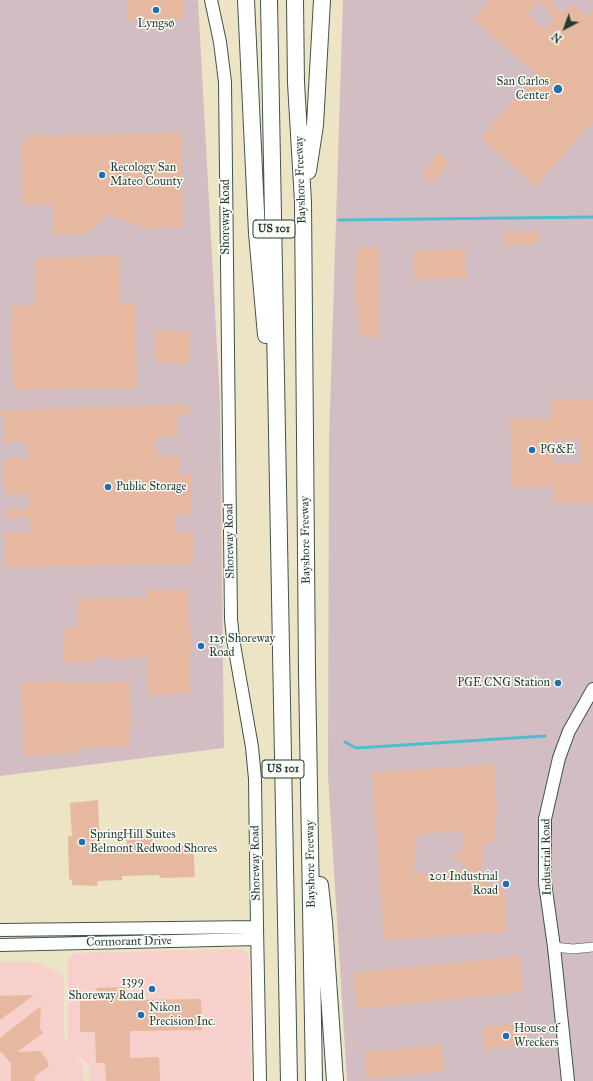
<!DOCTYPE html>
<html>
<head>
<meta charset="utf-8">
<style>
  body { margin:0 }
  #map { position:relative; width:593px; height:1081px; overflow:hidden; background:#ede4c6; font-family:"IM FELL Great Primer",serif }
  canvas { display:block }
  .north { position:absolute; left:545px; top:8px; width:40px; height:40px; -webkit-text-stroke:3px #fdfcf7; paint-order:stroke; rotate:221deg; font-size:11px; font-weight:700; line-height:16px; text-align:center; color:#1f3d34 }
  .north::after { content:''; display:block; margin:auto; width:14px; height:18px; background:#1f3d34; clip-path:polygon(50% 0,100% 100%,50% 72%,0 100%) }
</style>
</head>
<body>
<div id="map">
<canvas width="593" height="1081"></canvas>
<div class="north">N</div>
</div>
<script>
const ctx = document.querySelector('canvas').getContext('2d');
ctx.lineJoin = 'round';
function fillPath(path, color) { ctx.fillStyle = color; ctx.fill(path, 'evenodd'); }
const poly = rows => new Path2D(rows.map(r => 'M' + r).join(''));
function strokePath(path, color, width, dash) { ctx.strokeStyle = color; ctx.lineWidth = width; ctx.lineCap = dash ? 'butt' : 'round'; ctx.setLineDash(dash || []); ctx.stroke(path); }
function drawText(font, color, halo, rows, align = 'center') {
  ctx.font = font + ' "IM FELL Great Primer",serif'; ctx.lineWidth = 3; ctx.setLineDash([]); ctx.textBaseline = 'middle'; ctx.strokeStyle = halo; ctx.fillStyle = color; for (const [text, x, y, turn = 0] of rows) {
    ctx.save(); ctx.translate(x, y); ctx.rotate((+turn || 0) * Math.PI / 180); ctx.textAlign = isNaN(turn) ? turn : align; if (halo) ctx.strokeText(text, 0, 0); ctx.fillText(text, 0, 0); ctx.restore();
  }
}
fillPath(poly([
  [242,949,246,952,249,958,251,1081,89,1081,89,1066,73,1050,83,1065,84,1081,0,1081,0,962,36,962,64,976,64,1037,68,1043,68,960,72,955,77,953]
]), '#f7d0cb');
fillPath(poly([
  [0,0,198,0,220,402,224,748,0,776],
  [343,0,593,0,593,1081,347,1081,328,775,329,439]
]), '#d2bec2');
strokePath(poly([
  [339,220,593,217],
  [345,742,356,748,545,736]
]), '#50bdcb', 3);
fillPath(poly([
  [128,0,183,0,184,19,128,20],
  [490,0,539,0,527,14,545,30,554,19,539,0,550,0,560,13,563,10,566,12,572,4,586,17,593,9,593,121,536,186,481,138,536,74,473,19],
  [181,133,183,227,146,228,108,215,88,233,54,234,53,205,23,205,22,144,30,136],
  [439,153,450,162,432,183,422,174],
  [504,232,539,232,540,243,525,243,525,245,505,246],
  [358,248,379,248,380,337,360,337,359,307,356,307,355,265,358,265],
  [465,249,465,278,414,279,413,250],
  [119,256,120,304,135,303,137,388,13,390,11,306,36,305,35,258],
  [155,331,189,331,189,363,156,363],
  [552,399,593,399,593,503,554,504,553,486,512,487,510,418,552,418],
  [580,439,581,462,554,463,553,440],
  [189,405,190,414,178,414,178,436,155,437,156,443,157,456,179,456,180,474,192,474,192,514,176,514,176,517,175,517,177,533,194,533,193,564,6,567,5,533,29,532,29,517,5,518,5,509,29,509,28,494,5,494,3,459,28,458,27,442,3,443,5,417,1,418,0,410],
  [145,590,188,590,189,631,191,631,191,652,189,652,190,694,147,694,147,657,131,657,131,659,109,659,109,657,93,657,93,662,64,662,64,629,78,628,77,599,145,598],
  [65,681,65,683,129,681,132,724,129,724,130,746,77,748,77,753,24,755,21,682],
  [494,764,497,809,494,842,484,844,481,876,497,887,504,887,507,932,384,940,372,773],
  [464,831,461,851,452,856,470,870,413,874,417,834],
  [98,800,100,846,127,846,126,835,152,836,152,845,193,846,195,877,159,878,160,875,122,876,122,880,98,881,97,886,72,885,72,880,69,879,68,836,72,836,70,803],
  [520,956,523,992,357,1009,353,973],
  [127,987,127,1000,201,999,202,1030,130,1031,130,1058,159,1057,160,1081,106,1081,105,1063,96,1063,95,1032,80,1032,80,1001,97,1001,97,988],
  [34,995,0,1020,0,996],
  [41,1006,40,1028,43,1033,17,1052,40,1051,47,1060,49,1066,35,1076,35,1081,11,1081,11,1063,0,1051,0,1038],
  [526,1022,529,1045,485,1050,482,1027],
  [441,1045,444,1071,366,1079,364,1052]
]), '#e6b89f');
const street = poly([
  [554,947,573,949,593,947]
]);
const secondary = poly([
  [211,0,220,42,225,82,231,619,233,639,252,747,255,779,257,927,260,1081],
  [0,930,257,927],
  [0,945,257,939],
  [568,1081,554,947,545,883,545,819,559,758,569,731,593,689]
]);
const highway = poly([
  [246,0,257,233,266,335],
  [269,0,289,1081],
  [295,0,296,83,303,202,307,671,314,1081],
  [308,171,315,125,322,0],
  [320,885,324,922,335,1081]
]);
strokePath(street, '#3e564a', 10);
strokePath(secondary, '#3e564a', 14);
strokePath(highway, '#3e564a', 18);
strokePath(street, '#fff', 9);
strokePath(secondary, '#fff', 12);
strokePath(highway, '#fff', 16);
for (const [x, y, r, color] of [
  [156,10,4,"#1f6fb2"],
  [558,89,5,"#1f6fb2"],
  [102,175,4,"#1f6fb2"],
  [532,450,4,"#1f6fb2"],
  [108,487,4,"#1f6fb2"],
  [201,646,4,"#1f6fb2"],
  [558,683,4,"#1f6fb2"],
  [82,842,4,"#1f6fb2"],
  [506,884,4,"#1f6fb2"],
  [152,989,4,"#1f6fb2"],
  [141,1015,4,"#1f6fb2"],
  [506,1036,4,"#1f6fb2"]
]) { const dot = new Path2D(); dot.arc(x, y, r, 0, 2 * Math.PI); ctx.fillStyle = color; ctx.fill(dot); strokePath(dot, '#fdfcf7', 1.5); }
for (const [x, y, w] of [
  [274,229,42],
  [283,769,42]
]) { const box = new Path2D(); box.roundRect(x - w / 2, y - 9, w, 18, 3); ctx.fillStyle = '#fdfcf7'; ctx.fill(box); strokePath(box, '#1f3d34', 1); }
drawText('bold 11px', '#1f3d34', null, [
  ["US 101",274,229],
  ["US 101",283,769]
]);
drawText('12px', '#1f3d34', '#fdfcf7', [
  ["Lyngsø",156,24,"center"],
  ["San Carlos",549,82,"right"],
  ["Center",549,96,"right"],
  ["Recology San",110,168],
  ["Mateo County",110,182],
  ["PG&E",540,450],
  ["Public Storage",116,487],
  ["125 Shoreway",209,639],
  ["Road",209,653],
  ["PGE CNG Station",550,683,"right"],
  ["SpringHill Suites",90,835],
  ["Belmont Redwood Shores",90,849],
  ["201 Industrial",498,877,"right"],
  ["Road",498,891,"right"],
  ["1399",144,982,"right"],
  ["Shoreway Road",144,996,"right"],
  ["Nikon",149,1008],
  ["Precision Inc.",149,1022],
  ["House of",514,1029],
  ["Wreckers",514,1043]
], 'left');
drawText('12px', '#1f3d34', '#fdfcf7', [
  ["Bayshore Freeway",301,180,-92],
  ["Shoreway Road",226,217,-90],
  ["Bayshore Freeway",306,540,-91],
  ["Shoreway Road",230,541,-91],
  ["Industrial Road",547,857,-91],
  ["Shoreway Road",256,863,-91],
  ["Bayshore Freeway",311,864,-91],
  ["Cormorant Drive",129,942,-1]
]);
</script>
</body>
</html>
